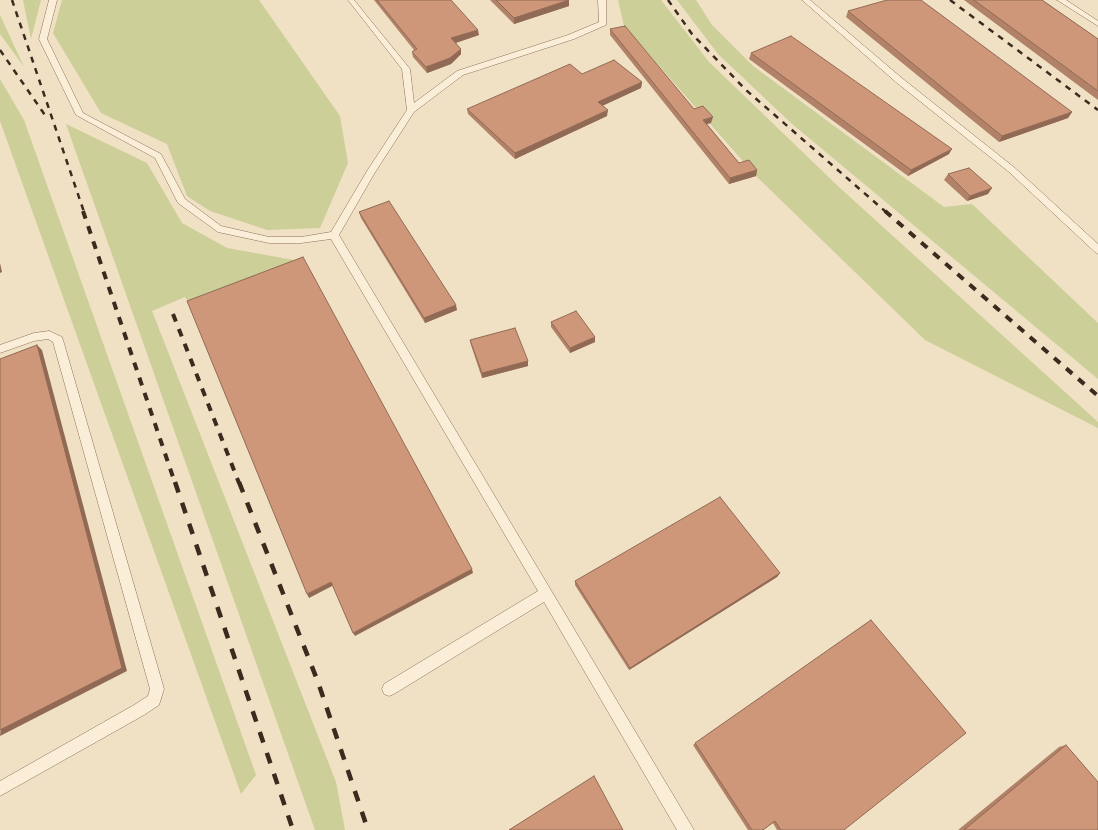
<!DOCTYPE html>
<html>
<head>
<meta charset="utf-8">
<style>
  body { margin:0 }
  canvas { display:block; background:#f0e0c4 }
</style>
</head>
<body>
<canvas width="1098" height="830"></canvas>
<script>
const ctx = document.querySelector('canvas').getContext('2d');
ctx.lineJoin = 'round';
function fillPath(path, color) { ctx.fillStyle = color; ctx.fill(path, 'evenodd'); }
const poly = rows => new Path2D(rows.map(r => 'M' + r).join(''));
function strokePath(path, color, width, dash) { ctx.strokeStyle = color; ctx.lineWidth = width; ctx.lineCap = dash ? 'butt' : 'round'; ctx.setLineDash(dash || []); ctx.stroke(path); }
fillPath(poly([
  [23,0,41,0,31,39],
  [62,0,259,0,340,116,348,163,320,228,267,230,210,211,187,196,167,144,101,113,53,33],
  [618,0,661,0,709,62,840,188,1098,422,1098,428,925,340,756,176,624,26],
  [677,0,696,0,712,25,753,66,944,207,972,204,1098,323,1098,379,791,123,718,54],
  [0,15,24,67,0,34],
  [0,79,24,120,256,775,241,794,0,121],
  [66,124,147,163,182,223,227,248,305,262,190,306,185,297,152,311,336,782,345,830,315,830]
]), '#cccf97');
const service = poly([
  [49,0,57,0,47,39,83,113,161,154,185,199,221,226,269,237,301,237,331,232,367,171,407,110,402,69,348,0,354,0,410,69,414,103,457,71,568,35,599,22,598,0,606,0,606,25,574,39,463,75,414,112,374,174,339,235,694,830,677,830,544,602,394,694,389,696,384,694,382,689,384,684,538,591,331,239,301,243,269,243,218,232,178,203,155,158,76,115,39,39,49,0],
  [802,0,810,0,903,79,1015,168,1098,244,1098,254,1095,252,1009,172,897,83,802,0],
  [1057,0,1066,0,1098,21,1098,26,1057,0],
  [49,331,62,337,63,340,164,689,159,705,144,715,0,796,0,781,134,705,148,696,150,689,53,342,48,339,34,341,0,353,0,345,34,333,49,331]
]);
strokePath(service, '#8b715a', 1);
fillPath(service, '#faeed8');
strokePath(poly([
  [12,0,84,212],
  [668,0,692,34,746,90,886,212],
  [950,0,1098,110],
  [0,50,47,118]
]), '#3b2a1e', 2.5, [6, 6]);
strokePath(poly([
  [83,211,175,483],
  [885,211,1098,396],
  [173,314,239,483]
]), '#3b2a1e', 4, [8, 8]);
strokePath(poly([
  [175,482,293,830],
  [239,482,318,682,368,830]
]), '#3b2a1e', 4.5, [11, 11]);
fillPath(poly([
  [374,0,451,0,479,35,456,43,461,54,451,64,427,73,413,57,412,52,414,50],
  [490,0,569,0,569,6,514,24],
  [964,0,1042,0,1098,39,1098,100],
  [848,11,1072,112,1068,118,999,142,846,17],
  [610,29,694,109,711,123,707,124,739,163,757,170,756,176,729,184,610,35],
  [751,53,949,154,908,176,749,59],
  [642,82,641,88,602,105,607,116,515,159,468,114,467,109],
  [948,174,988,194,967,201,944,180],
  [359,212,457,310,425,323,361,218],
  [551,322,595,342,570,353,551,327],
  [470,340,528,361,528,366,482,378,471,345],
  [780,573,777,577,629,670,575,585,575,581],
  [871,620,844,830,777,830,773,823,763,830,748,830,693,745],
  [1066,745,1098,830,958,830,1059,747]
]), '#b28268');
fillPath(poly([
  [569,0,569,6,514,24,514,18],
  [478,30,479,35,452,44,451,38],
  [461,49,461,54,451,64,427,73,426,67],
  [642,82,641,88,598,108,598,102],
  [608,110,607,116,515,159,515,153],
  [1072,112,1068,118,999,142,1002,136],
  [713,117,711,123,702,125,703,120],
  [952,149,949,154,908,176,911,170],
  [757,170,756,176,729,184,730,178],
  [992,188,988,194,967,201,970,196],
  [0,263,2,272,0,273],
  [456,305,457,310,425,323,424,318],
  [595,337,595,342,570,353,570,348],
  [37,345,42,350,127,671,0,736],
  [528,361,528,366,482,378,482,373],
  [472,569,473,573,355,636,353,633],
  [780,573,777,577,629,670,630,668],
  [331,582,334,585,309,598,307,594]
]), '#916a55');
const building = poly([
  [377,0,451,0,478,30,451,38,461,49,450,58,426,67,412,52,417,49,377,0],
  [496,0,569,0,514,18,496,0],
  [887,0,921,0,1072,112,1002,136,848,11,887,0],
  [974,0,1042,0,1098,39,1098,91,974,0],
  [625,26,694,109,703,106,713,117,703,120,739,163,749,160,757,170,730,178,610,29,625,26],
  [791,36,952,149,911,170,751,53,791,36],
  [614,60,642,82,598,102,608,110,515,153,467,109,570,64,582,74,614,60],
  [969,168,992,188,970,196,948,174,969,168],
  [389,201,456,305,424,318,359,212,389,201],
  [303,257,472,569,353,633,331,582,307,594,187,301,303,257],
  [576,311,595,337,570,348,551,322,576,311],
  [515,328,528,361,482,373,470,340,515,328],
  [37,345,122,668,0,730,0,359,37,345],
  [720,497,780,573,630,668,575,581,720,497],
  [871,620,966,733,844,830,781,830,775,821,763,830,752,830,695,743,871,620],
  [1066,745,1098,782,1098,830,964,830,1066,745],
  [594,776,623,830,509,830,594,776]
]);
fillPath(building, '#cf9779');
strokePath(building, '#916a55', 1);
</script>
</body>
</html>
